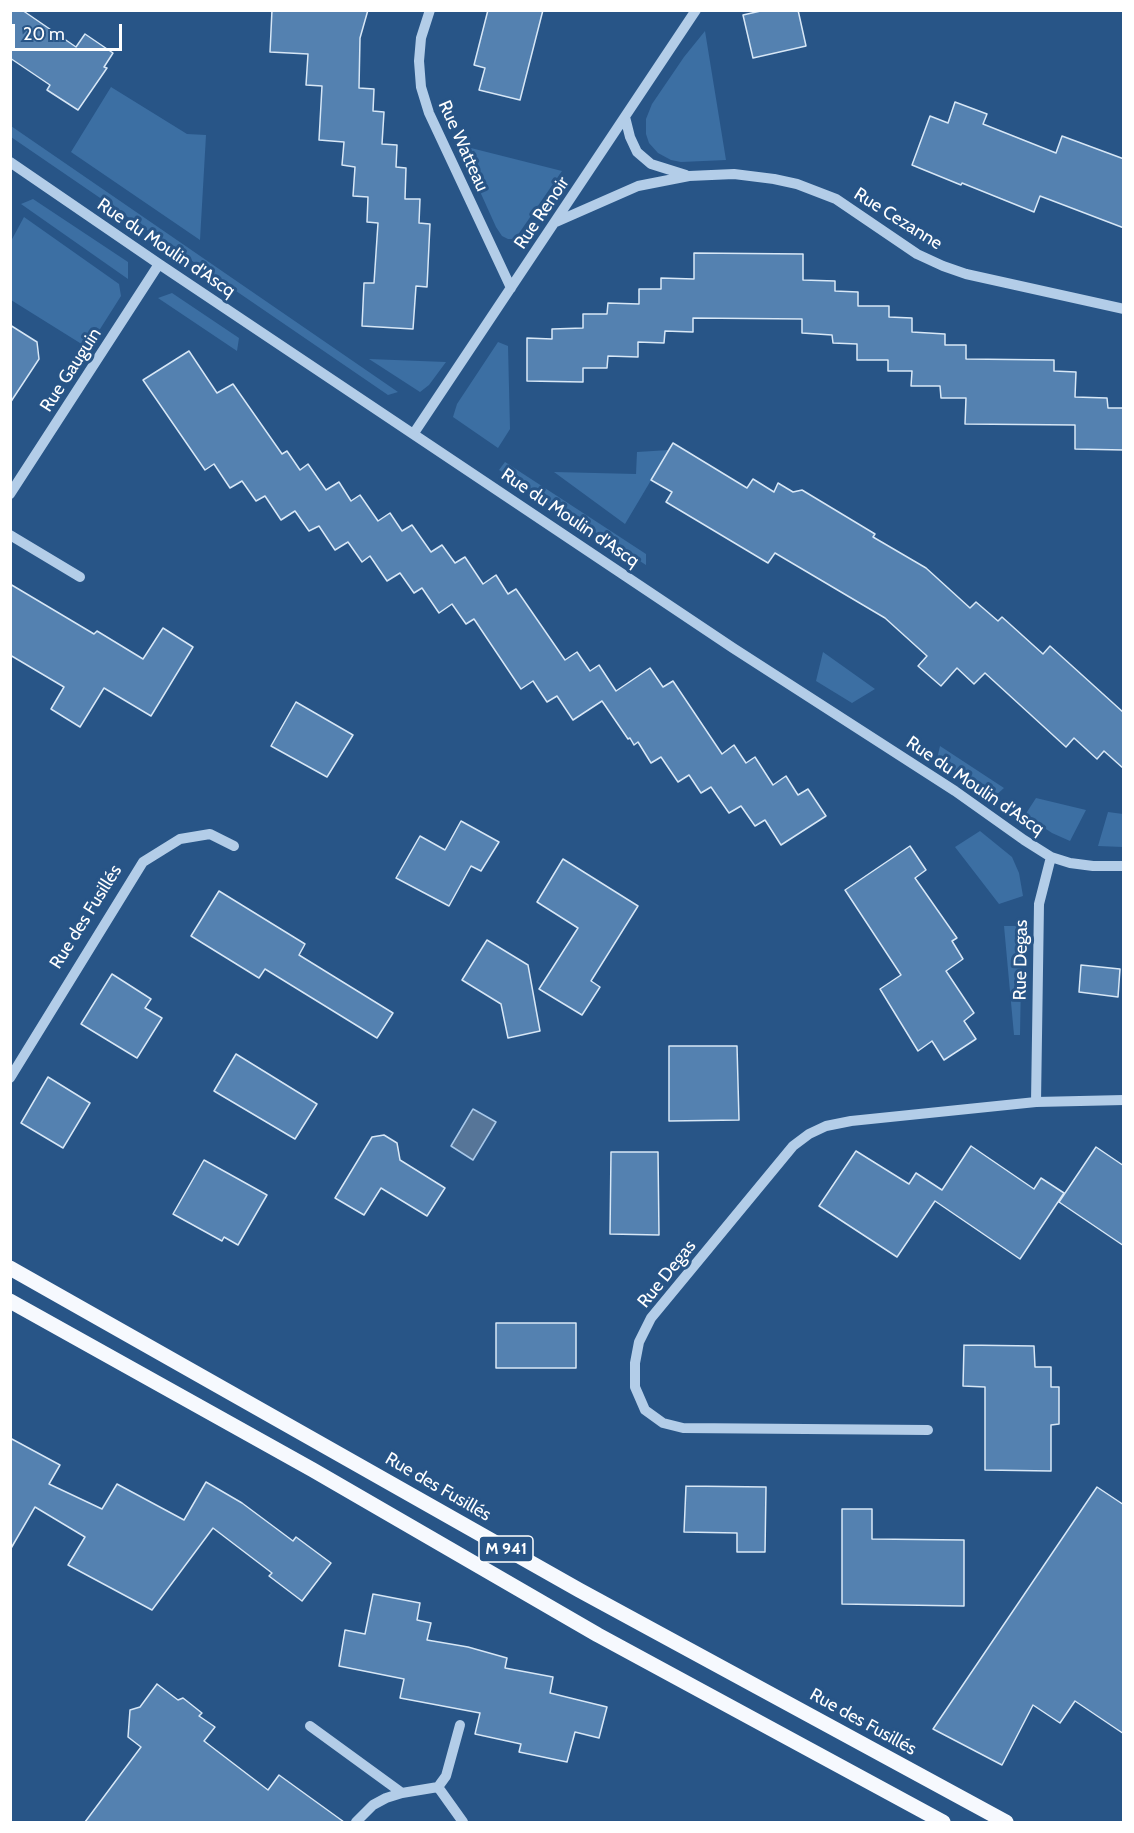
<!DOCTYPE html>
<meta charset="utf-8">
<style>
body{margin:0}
#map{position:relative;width:1134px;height:1833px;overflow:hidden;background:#285587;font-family:Cabin,sans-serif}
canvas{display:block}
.frame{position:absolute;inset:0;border:12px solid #fff;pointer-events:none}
.scale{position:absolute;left:12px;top:24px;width:110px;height:27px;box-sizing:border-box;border:3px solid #fff;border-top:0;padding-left:8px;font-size:18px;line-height:21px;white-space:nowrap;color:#fff;-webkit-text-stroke:4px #285587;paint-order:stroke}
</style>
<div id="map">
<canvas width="1134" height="1833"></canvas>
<div class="frame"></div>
<div class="scale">20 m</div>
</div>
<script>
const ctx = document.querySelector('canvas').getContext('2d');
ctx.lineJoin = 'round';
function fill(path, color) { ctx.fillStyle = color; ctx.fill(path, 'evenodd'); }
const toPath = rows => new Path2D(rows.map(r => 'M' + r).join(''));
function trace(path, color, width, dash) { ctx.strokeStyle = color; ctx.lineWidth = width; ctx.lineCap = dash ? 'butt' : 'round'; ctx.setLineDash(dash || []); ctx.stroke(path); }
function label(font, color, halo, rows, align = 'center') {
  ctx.font = font + ' Cabin,sans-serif'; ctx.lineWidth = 6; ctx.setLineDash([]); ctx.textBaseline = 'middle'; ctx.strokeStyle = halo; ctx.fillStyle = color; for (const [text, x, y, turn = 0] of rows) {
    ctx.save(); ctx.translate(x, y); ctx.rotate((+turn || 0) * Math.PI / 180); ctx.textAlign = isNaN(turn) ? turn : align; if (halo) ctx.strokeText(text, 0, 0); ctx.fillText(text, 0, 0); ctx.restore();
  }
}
fill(toPath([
 [705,31,726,160,681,162,671,160,658,153,649,143,646,134,646,119,652,104,684,57],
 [111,87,187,134,206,135,200,240,71,152],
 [10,126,11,126,398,392,388,395,11,137],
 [459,145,562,171,515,239,508,239,502,236,496,227],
 [33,199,128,262,128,279,21,204],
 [24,217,119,284,121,296,88,348,11,300,11,241],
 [172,293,239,338,237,351,158,298],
 [498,342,508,346,510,429,498,448,453,417,457,404],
 [369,359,446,362,429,385,420,392],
 [669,450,625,524,554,472,636,474,637,452],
 [505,462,646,554,646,565,499,470],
 [823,652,875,689,852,703,816,681],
 [940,746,1004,788,995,796,937,759],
 [1036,798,1086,810,1070,841,1052,833,1025,815],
 [1108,812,1123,814,1123,847,1098,846],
 [980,831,1012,857,1019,873,1023,896,999,904,955,847],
 [1004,926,1022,926,1020,1035,1014,1035]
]), '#3c6fa3');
const water = toPath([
 [473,1109,496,1122,473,1160,451,1146,473,1109]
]);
fill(water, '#567598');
trace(water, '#a8c8e9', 1.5);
const building = toPath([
 [10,10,22,10,76,47,85,34,113,53,104,67,107,68,78,110,47,90,50,85,10,58,10,10],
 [272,10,368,10,360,38,359,88,374,89,373,111,384,112,382,144,397,145,396,167,406,168,405,199,420,199,419,223,430,224,427,287,416,286,413,329,362,326,364,283,374,283,378,223,367,222,368,197,353,196,355,167,342,165,344,142,319,140,322,86,306,85,308,54,270,52,272,10],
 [488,10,543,10,520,100,479,90,485,68,474,65,488,10],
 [765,10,798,10,806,46,753,58,743,15,765,10],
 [955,102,987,114,983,124,1056,153,1062,136,1124,159,1124,228,1040,196,1034,212,962,183,961,185,912,165,930,116,948,123,955,102],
 [694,253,803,254,803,280,835,281,835,291,858,292,858,306,889,306,889,317,912,318,912,332,945,334,945,345,966,345,966,359,1054,360,1054,371,1076,372,1075,397,1107,398,1108,408,1124,408,1124,450,1075,449,1075,425,965,424,966,398,941,398,940,386,911,386,912,371,888,371,888,360,857,360,857,344,833,343,832,335,802,333,802,319,693,318,693,332,665,331,664,343,638,342,638,357,608,356,607,368,583,368,583,382,527,381,527,338,552,339,552,329,583,328,583,314,607,314,608,303,639,304,639,289,661,289,661,278,694,279,694,253],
 [10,325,37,342,39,359,10,403,10,325],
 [189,351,217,393,233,384,282,454,287,451,300,470,308,464,326,490,339,482,351,501,360,495,378,521,390,513,402,531,412,525,431,552,442,545,455,563,465,557,483,584,496,575,508,594,516,589,565,660,577,652,590,671,599,665,616,691,650,668,663,687,673,681,722,754,734,745,746,763,755,757,773,785,786,776,798,795,808,789,826,816,781,845,765,820,755,826,741,806,729,813,711,787,701,793,689,775,678,782,661,757,651,763,638,742,634,745,630,738,628,739,602,701,573,720,557,696,547,702,533,681,521,689,474,619,466,624,452,604,439,613,422,588,414,593,400,573,387,581,370,556,362,562,348,542,335,550,319,526,309,531,295,511,281,520,265,496,256,501,242,481,230,488,214,464,205,470,143,380,189,351],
 [673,443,747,488,753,479,774,492,778,483,793,492,802,490,875,534,873,537,926,568,970,608,976,602,998,621,1002,617,1043,654,1050,646,1124,713,1124,769,1104,751,1097,759,1074,738,1066,747,985,673,974,684,957,668,941,686,918,666,927,656,885,618,775,553,768,563,666,502,672,492,651,480,673,443],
 [10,584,94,634,97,631,143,659,163,628,193,647,151,716,104,688,80,727,51,709,64,687,10,655,10,584],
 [296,702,353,735,327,777,271,746,296,702],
 [461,821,499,842,481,871,471,866,449,906,396,878,420,836,445,850,461,821],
 [910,846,926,870,915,878,957,938,952,941,963,959,946,971,974,1013,964,1021,976,1039,944,1060,932,1041,918,1051,880,989,901,975,845,890,910,846],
 [563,859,638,906,591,981,600,987,582,1015,539,989,578,928,537,902,563,859],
 [219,891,305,944,299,955,393,1013,377,1038,265,969,259,978,191,936,219,891],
 [487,940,528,965,540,1031,508,1038,501,1004,462,980,487,940],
 [1081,965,1120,969,1118,997,1079,992,1081,965],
 [112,974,151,999,145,1008,162,1018,137,1058,81,1024,112,974],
 [669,1046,737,1046,739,1120,669,1121,669,1046],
 [236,1054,317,1104,295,1139,214,1091,236,1054],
 [48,1077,90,1103,63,1148,21,1123,48,1077],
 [384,1135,397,1143,400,1160,445,1188,427,1216,381,1188,364,1215,335,1198,372,1137,384,1135],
 [971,1146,1034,1189,1041,1178,1064,1193,1020,1259,935,1201,897,1257,819,1206,856,1151,909,1184,916,1173,942,1190,971,1146],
 [1096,1147,1124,1166,1124,1246,1059,1202,1096,1147],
 [611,1152,658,1152,659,1235,610,1234,611,1152],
 [204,1160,267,1195,238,1245,224,1237,222,1241,173,1214,204,1160],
 [496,1323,576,1323,576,1368,496,1368,496,1323],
 [964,1345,1034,1346,1035,1367,1051,1367,1051,1387,1059,1387,1059,1424,1051,1425,1051,1471,985,1470,985,1387,963,1386,964,1345],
 [10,1438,60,1465,49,1484,102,1509,117,1484,184,1520,206,1482,242,1503,293,1541,296,1537,331,1563,302,1601,269,1576,272,1573,213,1528,152,1610,68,1565,85,1537,35,1507,10,1550,10,1438],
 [686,1486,766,1487,765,1552,737,1552,737,1533,684,1532,686,1486],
 [1097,1487,1124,1505,1124,1734,1075,1701,1060,1723,1033,1705,1002,1765,933,1729,1097,1487],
 [842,1509,872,1509,872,1539,964,1540,964,1606,842,1604,842,1509],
 [373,1594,420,1603,417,1620,431,1623,427,1640,468,1647,507,1658,505,1668,553,1677,550,1693,607,1707,599,1738,575,1732,567,1762,519,1752,521,1744,475,1734,480,1713,400,1698,404,1679,339,1666,345,1630,365,1634,373,1594],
 [157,1684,178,1700,183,1698,202,1713,199,1716,215,1727,204,1741,268,1790,279,1775,344,1822,85,1822,141,1747,128,1737,130,1710,140,1707,157,1684]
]);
fill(building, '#5481b0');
trace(building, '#d7e7f6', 1.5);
trace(toPath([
 [430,10,421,38,419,61,421,87,429,113,511,288],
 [625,117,630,137,637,152,651,164,686,175],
 [10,162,159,264,733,648,955,791,1024,840,1051,857,1070,863,1093,866,1124,866],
 [556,222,638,186,689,176,734,174,774,179,797,184,836,199,917,254,943,266,966,274,1124,309],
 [414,433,696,10],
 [10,494,159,264],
 [10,535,80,577],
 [10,1078,143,862,180,839,210,834,234,846],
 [1036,1102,1039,904,1051,857],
 [928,1430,683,1428,663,1423,645,1410,635,1387,635,1363,639,1342,651,1318,793,1146,809,1134,826,1126,851,1121,1036,1102,1124,1100],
 [310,1726,402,1793],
 [438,1787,463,1822],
 [356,1822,373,1805,386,1798,402,1793,438,1787,446,1776,460,1725]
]), '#b3cde8', 10);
trace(toPath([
 [10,1268,579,1590,1006,1822],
 [10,1301,313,1470,598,1635,943,1822]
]), '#f6f9fe', 15);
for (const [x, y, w] of [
 [506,1549,54]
]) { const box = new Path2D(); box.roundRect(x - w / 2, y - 13, w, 26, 4.5); ctx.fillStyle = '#285587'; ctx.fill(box); trace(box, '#fff', 1.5); }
label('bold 16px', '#fff', null, [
 ["M 941",506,1549]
]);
label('18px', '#fff', '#285587', [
 ["Rue Watteau",463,146,66],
 ["Rue Renoir",542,213,-56],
 ["Rue Cezanne",898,219,32],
 ["Rue du Moulin d'Ascq",166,248,34],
 ["Rue Gauguin",71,370,-57],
 ["Rue du Moulin d'Ascq",570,518,34],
 ["Rue du Moulin d'Ascq",975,786,34],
 ["Rue des Fusillés",86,917,-58],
 ["Rue Degas",1021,960,-89],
 ["Rue Degas",667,1274,-51],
 ["Rue des Fusillés",438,1487,30],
 ["Rue des Fusillés",863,1722,29]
]);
</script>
